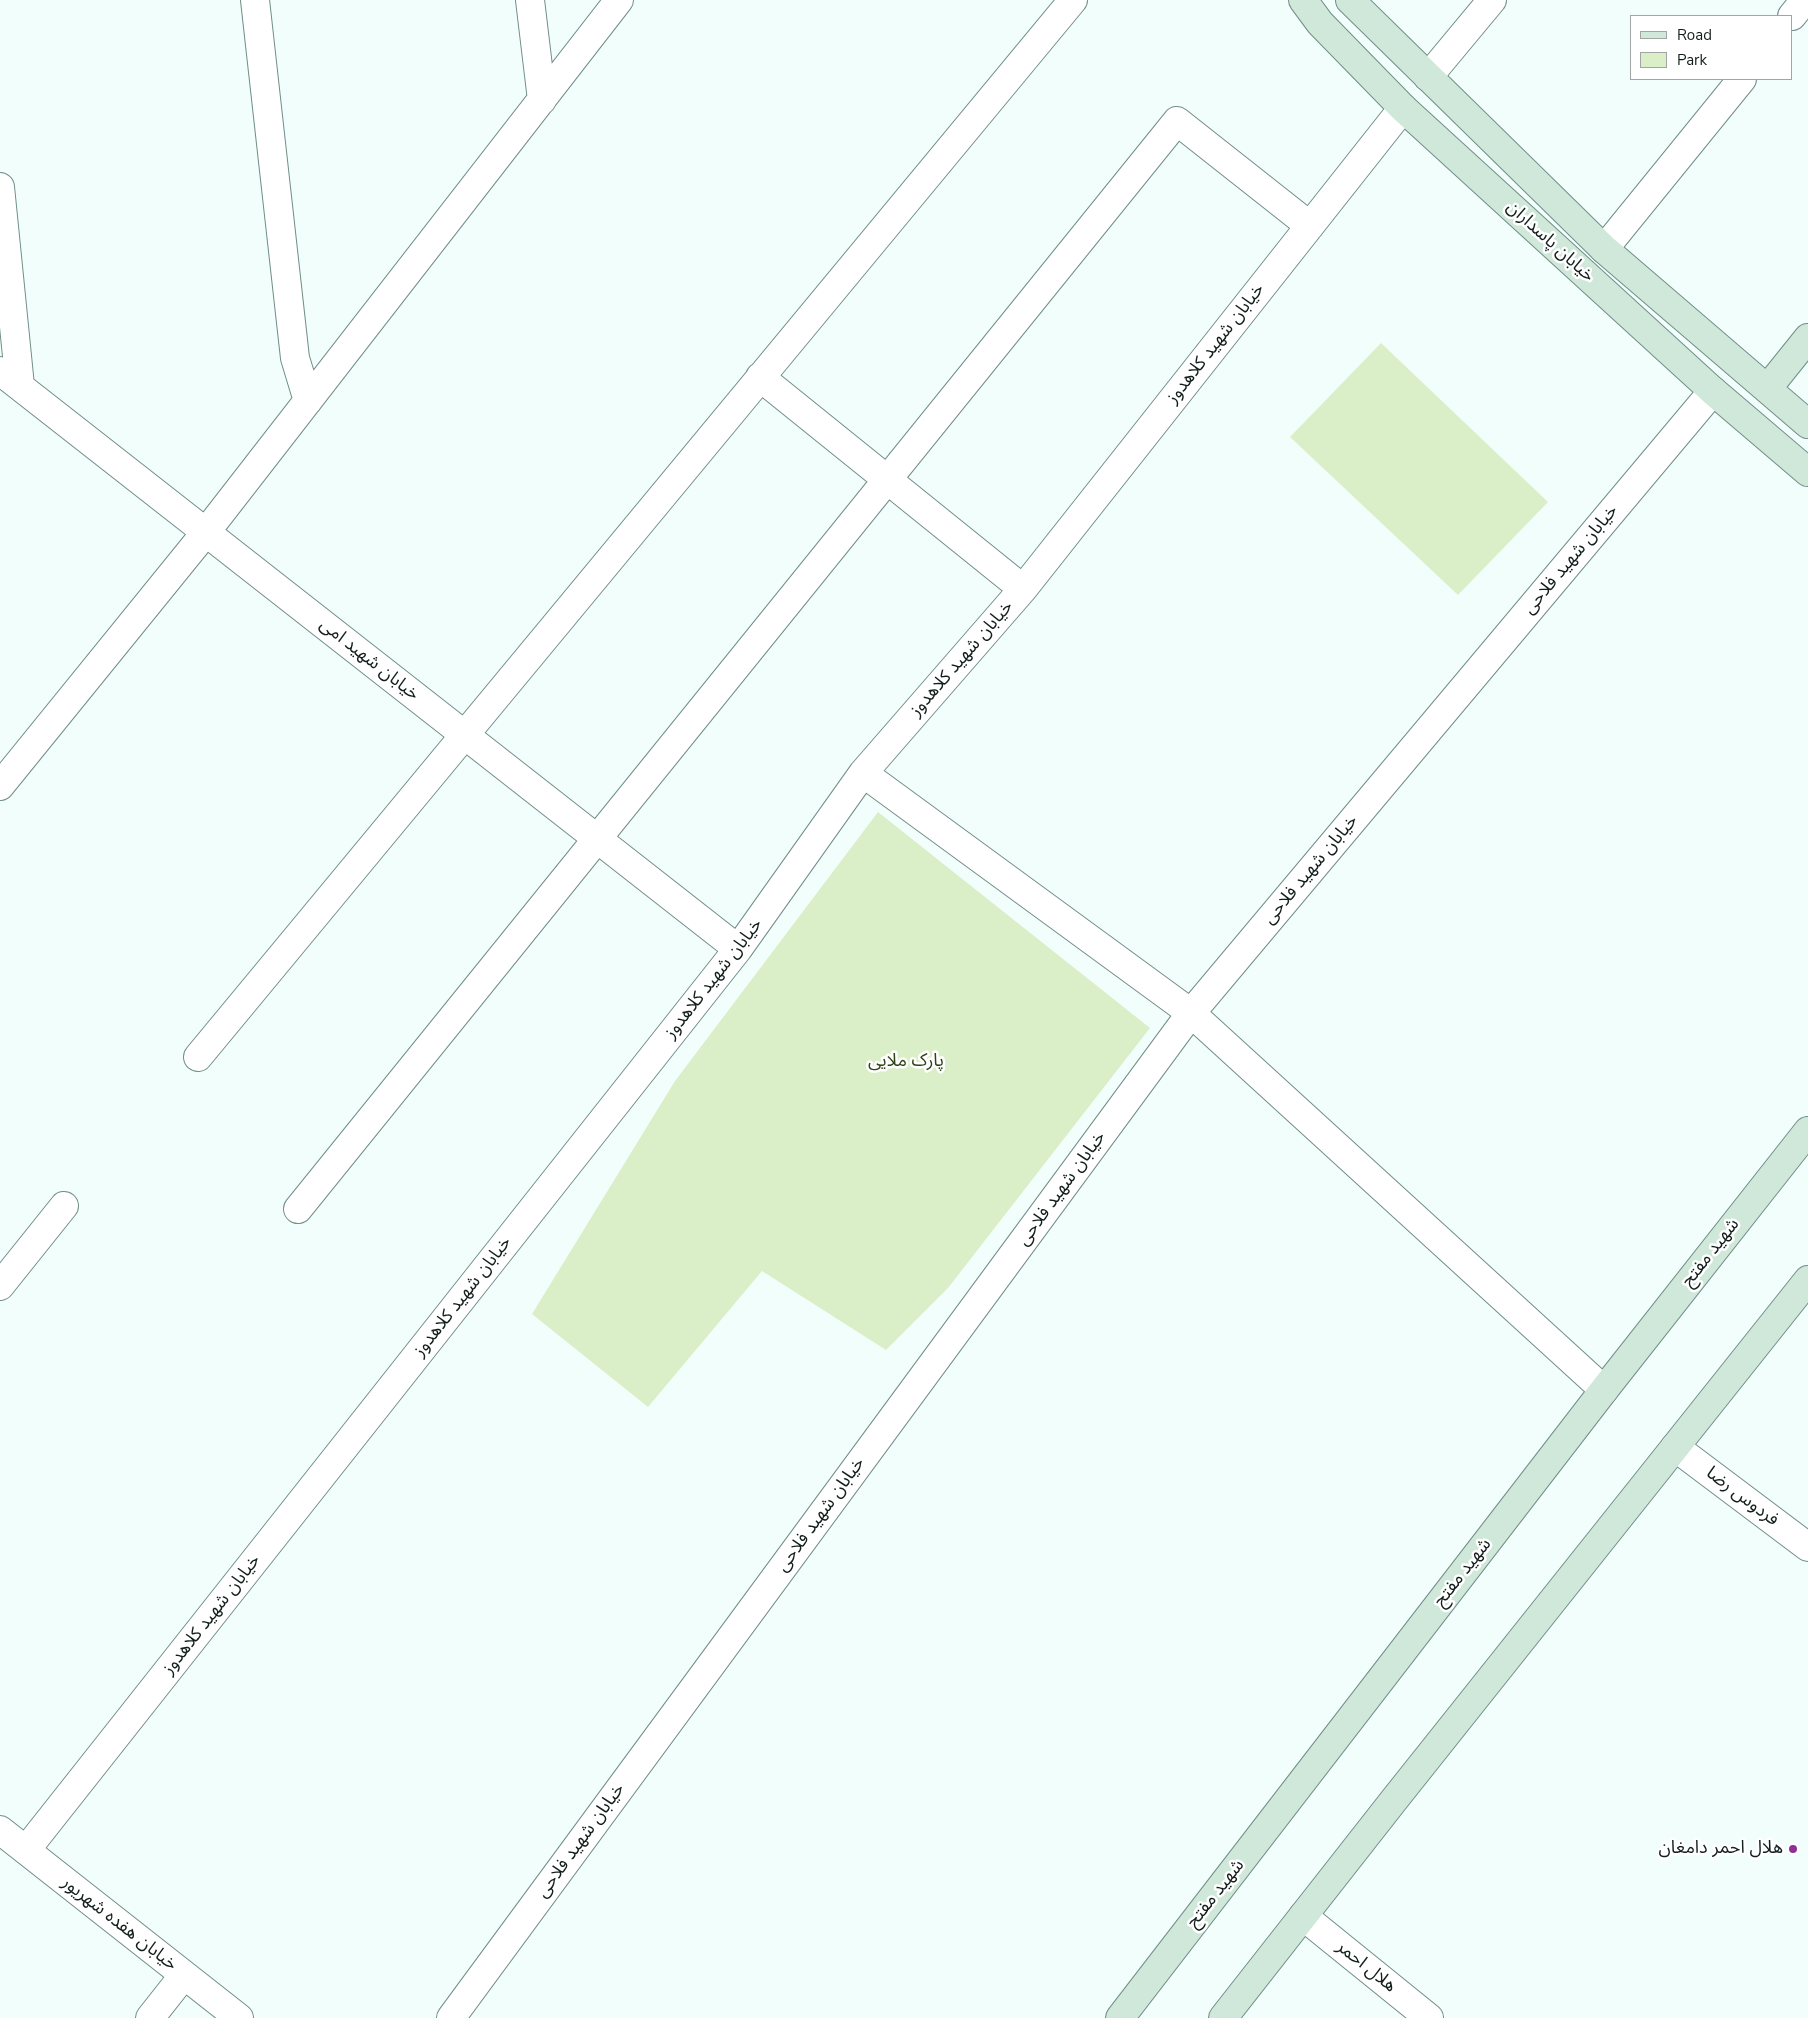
<!DOCTYPE html>
<meta charset="utf-8">
<style>
body{margin:0}
#map{position:relative;width:1808px;height:2018px;overflow:hidden;background:#f2fefc;font-family:"Nunito Sans",sans-serif}
canvas{display:block}
.legend{position:absolute;left:1630px;top:15px;width:162px;height:65px;box-sizing:border-box;background:#fff;border:1px solid #a1a5a4;margin:0;padding:6px 9px;list-style:none;font-size:15px;color:#131e1c}
.legend li{display:flex;align-items:center;gap:10px;height:25px}
.legend b{width:25px;border:1px solid #a1a5a4}
</style>
<div id="map">
<canvas width="1808" height="2018"></canvas>
<ul class="legend">
<li><b style="height:6px;background:#cfe8da"></b>Road</li>
<li><b style="height:14px;background:#daefc7"></b>Park</li>
</ul>
</div>
<script>
const ctx = document.querySelector('canvas').getContext('2d');
ctx.lineJoin = 'round';
function fill(path, color) { ctx.fillStyle = color; ctx.fill(path, 'evenodd'); }
const toPath = rows => new Path2D(rows.map(r => 'M' + r).join(''));
function trace(path, color, width, dash) { ctx.strokeStyle = color; ctx.lineWidth = width; ctx.lineCap = dash ? 'butt' : 'round'; ctx.setLineDash(dash || []); ctx.stroke(path); }
function label(font, color, halo, rows, align = 'center') {
  ctx.font = font + ' "Nunito Sans","Noto Sans Arabic",sans-serif'; ctx.lineWidth = 5; ctx.setLineDash([]); ctx.textBaseline = 'middle'; ctx.strokeStyle = halo; ctx.fillStyle = color; for (const [text, x, y, turn = 0] of rows) {
    ctx.save(); ctx.translate(x, y); ctx.rotate((+turn || 0) * Math.PI / 180); ctx.textAlign = isNaN(turn) ? turn : align; if (halo) ctx.strokeText(text, 0, 0); ctx.fillText(text, 0, 0); ctx.restore();
  }
}
fill(toPath([
 [1381,343,1548,502,1458,595,1290,437],
 [878,812,1150,1028,948,1288,886,1350,762,1271,648,1407,532,1314,675,1081]
]), '#daefc7');
const street = toPath([
 [255,0,295,358,308,401],
 [530,0,542,100],
 [1792,16,1805,0],
 [1428,77,1492,0],
 [0,187,20,386],
 [1604,249,1742,79],
 [0,371,738,949],
 [760,377,1023,589],
 [863,773,1191,1013,1604,1390],
 [0,786,206,532,619,0],
 [198,1057,1073,0],
 [298,1209,1177,121,1310,226],
 [0,1286,64,1206],
 [1675,1447,1808,1547],
 [0,1830,239,2018],
 [26,1850,738,949,863,773,1023,589,1403,108],
 [1303,1916,1429,2018],
 [150,2018,184,1975],
 [451,2018,1191,1013,1713,391]
]);
const secondary = toPath([
 [1303,0,1320,23,1403,108,1713,391,1808,472],
 [1350,0,1604,249,1808,424],
 [1767,389,1808,338],
 [1120,2018,1604,1390,1808,1131],
 [1223,2018,1394,1800,1808,1280]
]);
trace(street, '#718e89', 30);
trace(secondary, '#718e89', 30);
trace(street, '#fff', 28);
trace(secondary, '#cfe8da', 28);
for (const [x, y, r, color] of [
 [1793,1849,5,"#8f2f97"]
]) { const dot = new Path2D(); dot.arc(x, y, r, 0, 2 * Math.PI); ctx.fillStyle = color; ctx.fill(dot); trace(dot, '#fff', 2); }
label('18px', '#131e1c', '#fff', [
 ["خیابان پاسداران",1550,242,42],
 ["خیابان شهید کلاهدوز",1216,344,-52],
 ["خیابان شهید فلاحی",1571,560,-50],
 ["خیابان شهید کلاهدوز",962,659,-49],
 ["خیابان شهید امی",369,660,38],
 ["خیابان شهید فلاحی",1311,870,-50],
 ["خیابان شهید کلاهدوز",714,979,-52],
 ["خیابان شهید فلاحی",1062,1189,-54],
 ["شهید مفتح",1711,1253,-52],
 ["خیابان شهید کلاهدوز",463,1297,-52],
 ["فردوس رضا",1742,1497,37],
 ["خیابان شهید فلاحی",821,1515,-54],
 ["شهید مفتح",1463,1573,-52],
 ["خیابان شهید کلاهدوز",212,1615,-52],
 ["خیابان شهید فلاحی",581,1841,-54],
 ["شهید مفتح",1216,1894,-52],
 ["خیابان هفده شهریور",119,1924,38],
 ["هلال احمر",1366,1967,39]
]);
label('18px', '#2e4215', '#fff', [
 ["پارک ملایی",906,1062]
]);
label('18px', '#131e1c', '#fff', [
 ["هلال احمر دامغان",1783,1849]
], 'right');
</script>
